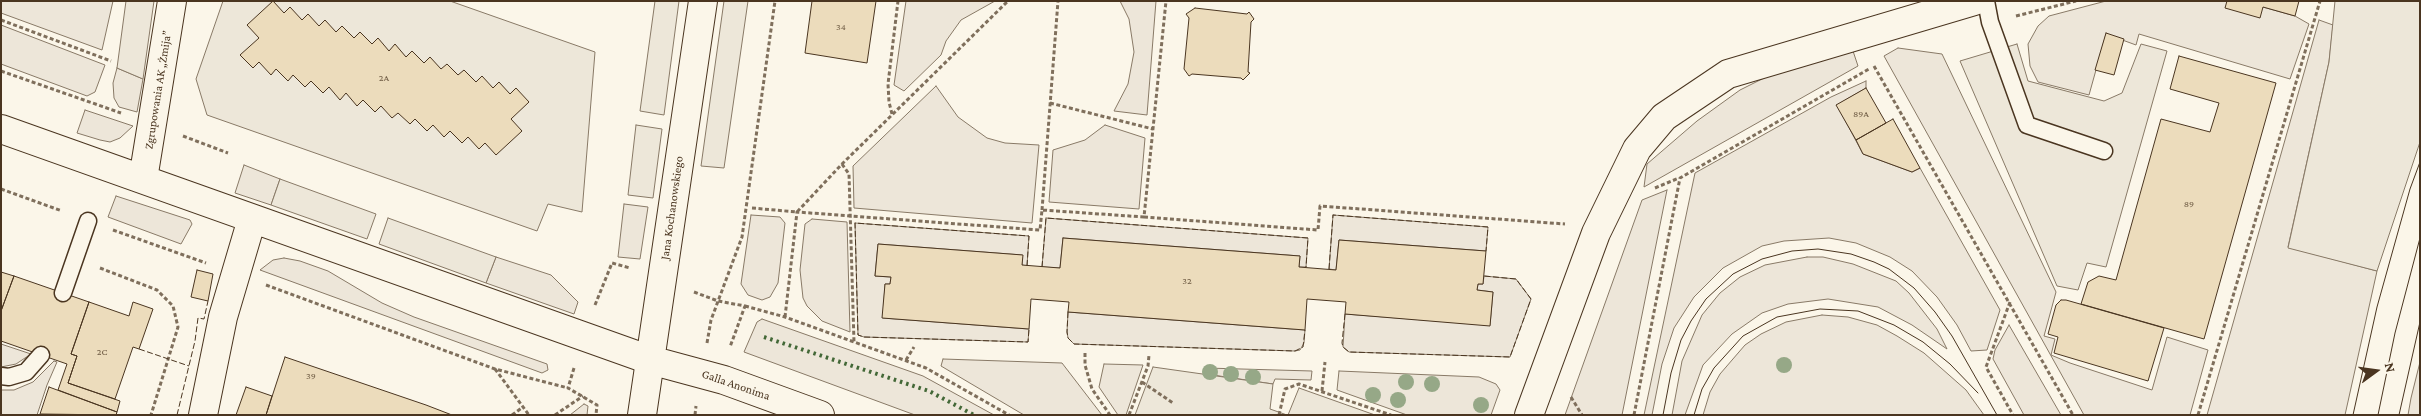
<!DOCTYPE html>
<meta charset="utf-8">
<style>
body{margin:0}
#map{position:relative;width:2421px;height:416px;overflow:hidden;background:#fbf6e9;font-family:"Crimson Pro",serif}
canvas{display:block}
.frame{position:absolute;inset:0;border:2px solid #4a3520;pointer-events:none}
.north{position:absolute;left:2351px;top:346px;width:50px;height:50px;-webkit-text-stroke:4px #fbf6e9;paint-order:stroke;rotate:76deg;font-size:14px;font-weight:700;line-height:20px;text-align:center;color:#4a3520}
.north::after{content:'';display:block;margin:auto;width:18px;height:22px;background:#4a3520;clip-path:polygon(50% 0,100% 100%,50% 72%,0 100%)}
</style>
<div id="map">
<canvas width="2421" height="416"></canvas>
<div class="frame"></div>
<div class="north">N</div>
</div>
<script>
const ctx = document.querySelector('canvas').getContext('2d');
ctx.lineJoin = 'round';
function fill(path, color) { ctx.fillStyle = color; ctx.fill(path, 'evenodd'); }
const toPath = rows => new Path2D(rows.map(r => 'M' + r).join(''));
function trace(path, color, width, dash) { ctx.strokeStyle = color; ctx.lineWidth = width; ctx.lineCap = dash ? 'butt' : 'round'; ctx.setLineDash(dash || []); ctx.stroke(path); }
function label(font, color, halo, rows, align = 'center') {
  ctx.font = font + ' "Crimson Pro",serif'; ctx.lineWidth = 4; ctx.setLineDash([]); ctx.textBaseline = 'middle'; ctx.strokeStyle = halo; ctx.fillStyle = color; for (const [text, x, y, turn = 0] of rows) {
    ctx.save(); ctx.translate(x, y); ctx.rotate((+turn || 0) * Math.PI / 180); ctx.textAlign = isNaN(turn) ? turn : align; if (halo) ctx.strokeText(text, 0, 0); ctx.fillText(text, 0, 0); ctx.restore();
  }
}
const green = toPath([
 [1,1,113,1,102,50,1,13,1,1],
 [906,1,995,1,961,20,946,41,941,55,904,91,894,85,906,1],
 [1120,1,1156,1,1147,115,1114,111,1128,84,1134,52,1129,19,1120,1],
 [2106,1,2227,1,2263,7,2295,16,2309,24,2290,79,2139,34,2136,45,2106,34,2089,95,2038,82,2030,66,2028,44,2038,26,2049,16,2106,1],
 [2319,20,2333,25,2329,62,2288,247,2377,271,2345,415,2207,415,2319,20],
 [1,25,105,65,95,92,87,96,1,64,1,25],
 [1898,48,1942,54,2056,292,2044,336,2055,339,2051,355,2070,363,2152,390,2167,337,2208,350,2190,415,2084,415,1884,56,1898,48],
 [1853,51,1858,66,1644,187,1647,164,1697,121,1740,90,1784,68,1853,51],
 [117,68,143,79,137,112,119,107,114,98,113,83,117,68],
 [1866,81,1866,88,1837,105,1863,154,1912,172,1920,168,2000,310,1987,350,1971,351,1957,325,1937,297,1912,271,1890,257,1856,243,1829,238,1784,241,1762,246,1723,268,1694,297,1674,328,1662,364,1652,415,1644,415,1695,173,1831,97,1866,81],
 [936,86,958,117,987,138,1005,143,1039,145,1032,223,854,208,853,166,936,86],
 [85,110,133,126,120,138,110,142,100,140,77,133,85,110],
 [1105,125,1145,138,1139,209,1049,202,1053,150,1085,140,1105,125],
 [244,165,280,179,271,205,235,193,244,165],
 [1667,190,1622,415,1565,415,1642,200,1667,190],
 [116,196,190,220,192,224,181,244,108,217,116,196],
 [624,204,648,207,640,259,618,257,624,204],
 [751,215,780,217,785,223,778,283,770,297,762,300,748,295,741,284,751,215],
 [1333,215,1488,227,1486,251,1339,240,1336,270,1329,269,1333,215],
 [1046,218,1308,238,1306,267,1299,267,1300,256,1063,238,1060,268,1042,267,1046,218],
 [812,219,847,222,850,332,822,321,807,306,803,298,800,270,805,224,812,219],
 [855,223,1029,236,1027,266,1022,265,1022,255,878,244,875,276,891,277,890,284,885,284,883,318,1029,329,1028,342,864,337,858,335,855,223],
 [496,257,551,275,578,302,574,314,486,283,496,257],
 [1807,257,1823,257,1853,264,1896,281,1909,293,1937,329,1947,349,1912,325,1878,307,1828,299,1788,304,1762,313,1732,334,1703,365,1685,415,1672,415,1682,361,1702,315,1720,293,1740,277,1765,265,1807,257],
 [284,258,300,261,328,271,382,303,414,317,547,364,548,370,542,373,260,270,273,260,284,258],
 [1484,276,1516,279,1531,299,1510,357,1349,352,1343,347,1345,314,1490,325,1493,292,1477,290,1478,284,1483,284,1484,276],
 [1068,312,1305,330,1304,343,1300,350,1295,351,1074,344,1068,338,1067,332,1068,312],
 [1822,315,1848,317,1877,325,1897,336,1924,353,1949,375,1966,390,1984,415,1703,415,1710,392,1720,374,1745,345,1761,334,1786,322,1822,315],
 [762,319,923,376,994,415,915,415,744,352,757,322,762,319],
 [2009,325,2061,415,2024,415,1993,359,1995,350,2009,325],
 [1,344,31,354,16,364,1,367,1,344],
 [943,359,1062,363,1102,415,1024,415,941,366,943,359],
 [54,361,57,362,47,385,37,415,1,415,1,390,14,390,33,382,54,361],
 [2420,362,2420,415,2408,415,2411,398,2420,362],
 [1104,364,1143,365,1126,415,1118,415,1099,387,1104,364],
 [1206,368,1312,371,1311,380,1275,379,1273,384,1206,374,1206,368],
 [1339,371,1479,377,1496,384,1500,390,1491,415,1407,415,1337,390,1339,371],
 [584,404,588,406,587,415,570,415,584,404]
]);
fill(green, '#ede6d9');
trace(green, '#887966', 1);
const parking = toPath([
 [126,1,154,1,143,79,117,68,126,1],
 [223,1,450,1,595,52,582,212,548,204,537,231,207,115,196,79,223,1],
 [655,1,679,1,664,115,640,111,655,1],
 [724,1,748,1,724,168,701,166,724,1],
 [2335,1,2420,1,2420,142,2377,271,2288,248,2329,62,2335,1],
 [2017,44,2028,81,2104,101,2122,93,2141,44,2167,51,2106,267,2087,263,2078,290,2057,286,1960,61,2017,44],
 [636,125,662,129,653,198,628,195,636,125],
 [280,179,376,214,367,239,271,205,280,179],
 [388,218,496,257,486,283,379,244,388,218],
 [1153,367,1273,384,1270,409,1287,415,1135,415,1153,367],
 [1299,388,1375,415,1288,415,1299,388]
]);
fill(parking, '#ede7d9');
trace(parking, '#887966', 1);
const building = toPath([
 [273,1,284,13,290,7,302,20,308,14,319,26,325,20,336,32,342,26,354,38,360,32,372,44,378,38,389,51,395,44,406,57,412,51,424,63,430,57,441,69,447,64,458,75,464,70,476,82,482,76,493,88,499,82,510,94,516,88,529,102,511,119,522,131,496,155,485,143,479,149,468,137,462,143,450,131,444,137,433,125,427,131,415,119,410,124,398,113,392,118,381,106,375,112,363,100,357,106,346,93,340,100,329,87,323,93,311,81,305,87,293,75,288,81,276,69,271,75,259,62,253,68,240,55,259,38,247,25,273,1],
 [812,1,876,1,867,63,805,53,812,1],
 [2227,1,2299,1,2295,16,2263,7,2260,18,2225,8,2227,1],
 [1195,8,1247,14,1249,12,1254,19,1251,22,1248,72,1250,73,1243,80,1241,78,1192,74,1189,76,1184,69,1189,18,1186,14,1195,8],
 [2106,33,2124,39,2114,75,2095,70,2106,33],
 [2179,56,2276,83,2204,339,2081,304,2088,282,2099,276,2116,280,2161,119,2210,132,2219,103,2170,89,2179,56],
 [1866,88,1886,123,1856,140,1836,105,1866,88],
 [1893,119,1920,168,1912,172,1863,154,1856,140,1893,119],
 [1063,238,1300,256,1299,267,1336,270,1339,240,1486,251,1483,284,1478,284,1477,290,1493,292,1490,326,1345,314,1346,302,1307,299,1305,330,1068,312,1069,302,1031,299,1029,329,882,318,885,284,890,284,891,277,875,276,878,244,1023,255,1022,265,1060,268,1063,238],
 [197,270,213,274,208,301,191,297,197,270],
 [1,272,14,276,1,311,1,272],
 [14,276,89,302,71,354,77,356,68,383,120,401,117,412,58,390,67,364,1,341,1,311,14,276],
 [2061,300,2066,300,2164,328,2148,381,2054,353,2058,337,2048,334,2056,305,2061,300],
 [89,302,129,316,133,302,153,309,139,349,133,347,115,399,68,383,77,356,71,354,89,302],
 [285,357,426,405,452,415,266,415,285,357],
 [49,387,117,412,116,415,40,414,49,387],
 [246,387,272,396,266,415,236,415,246,387]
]);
fill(building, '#ecdcbc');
trace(building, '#4a3520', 1);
const service = toPath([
 [1986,1,1990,22,2027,125,2104,151],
 [63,293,88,221],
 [1,376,9,377,26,372,41,355]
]);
const minor = toPath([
 [1,129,650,360],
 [143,179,172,1],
 [203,415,223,317,252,219],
 [1529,415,1596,233,1637,149,1664,117,1728,74,1974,1]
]);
const tertiary = toPath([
 [650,360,724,380,820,415],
 [642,415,703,1]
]);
trace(service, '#4a3520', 19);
trace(minor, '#4a3520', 30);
trace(tertiary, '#4a3520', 30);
trace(toPath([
 [2016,16,2076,1],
 [1,20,111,61],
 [1874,66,2073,415],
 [1,71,121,113],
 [1050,103,1153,129],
 [892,114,889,102,888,84,898,1],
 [183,136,228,153],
 [842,164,849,174,854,342],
 [1655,188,1679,178],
 [1,189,62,211],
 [752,208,797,212,842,164,1008,1],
 [1042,210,1058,1],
 [1144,217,1318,230,1320,206,1565,224],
 [113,230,206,263],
 [100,268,157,290,173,306,178,327,151,415],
 [266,285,495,369,568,388],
 [694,292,718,301,745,306,730,347],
 [2010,302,1986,367,2013,415],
 [595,305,612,263,630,268],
 [745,306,785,317,926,368,1009,415],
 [785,317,797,212,1040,230,1042,210,1144,217,1166,1],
 [707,343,711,320,742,237,775,1],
 [1085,353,1085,365,1092,389,1110,415],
 [906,360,914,347],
 [574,368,568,388,597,405,596,415],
 [495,369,529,415],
 [1142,382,1173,403],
 [1322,391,1325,362],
 [1571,397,1582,415],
 [512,415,523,407],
 [555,415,583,396],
 [695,415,696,406],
 [1129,415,1148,366,1149,355],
 [1279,415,1285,389,1299,384,1391,415],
 [1634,415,1680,178,1869,69],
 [2198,415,2320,1]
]), '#7f6f5c', 3, [4, 2.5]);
trace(service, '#fbf6e9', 16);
trace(minor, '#fbf6e9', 28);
trace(tertiary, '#fbf6e9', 28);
trace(toPath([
 [1663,415,1671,373,1681,340,1691,321,1706,299,1733,274,1762,259,1792,251,1818,249,1851,254,1874,262,1889,269,1914,288,1935,312,1952,336,1997,415],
 [1694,415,1702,389,1714,368,1743,336,1777,317,1820,309,1858,311,1894,325,1923,342,1950,364,1978,393],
 [2353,415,2377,307,2410,189,2420,162],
 [2378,415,2395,333,2420,238],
 [2399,415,2420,322]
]), '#4a3520', 1);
trace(toPath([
 [764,337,929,391,974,415]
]), '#436837', 4, [2.5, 4]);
trace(toPath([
 [1027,266,1029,236,855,223,858,335,864,337,1028,342,1029,329],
 [1042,267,1046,218,1308,238,1306,267],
 [1329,269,1333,215,1488,227,1486,251],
 [1068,312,1067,332,1068,338,1074,344,1295,351,1303,347,1305,330],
 [1345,314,1342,343,1343,347,1349,352,1510,357,1531,299,1516,279,1484,276],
 [139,349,189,366],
 [177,415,195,341,198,318,204,319,208,301]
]), '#4a3520', 1, [6, 2.5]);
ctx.fillStyle = '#96a887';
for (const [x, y] of [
 [1784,365],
 [1210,372],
 [1231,374],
 [1253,377],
 [1406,382],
 [1432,384],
 [1373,395],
 [1398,400],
 [1481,405]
]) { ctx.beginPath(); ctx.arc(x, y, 8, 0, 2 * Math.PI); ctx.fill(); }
label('10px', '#725f47', null, [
 ["34",841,27],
 ["2A",384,78],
 ["89A",1861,114],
 ["89",2189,204],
 ["32",1187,281],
 ["2C",102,352],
 ["39",311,376]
]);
label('12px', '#4a3520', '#fbf6e9', [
 ["Zgrupowania AK „Żmija”",158,90,-81],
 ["Jana Kochanowskiego",672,208,-82],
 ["Galla Anonima",736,385,19]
]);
</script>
